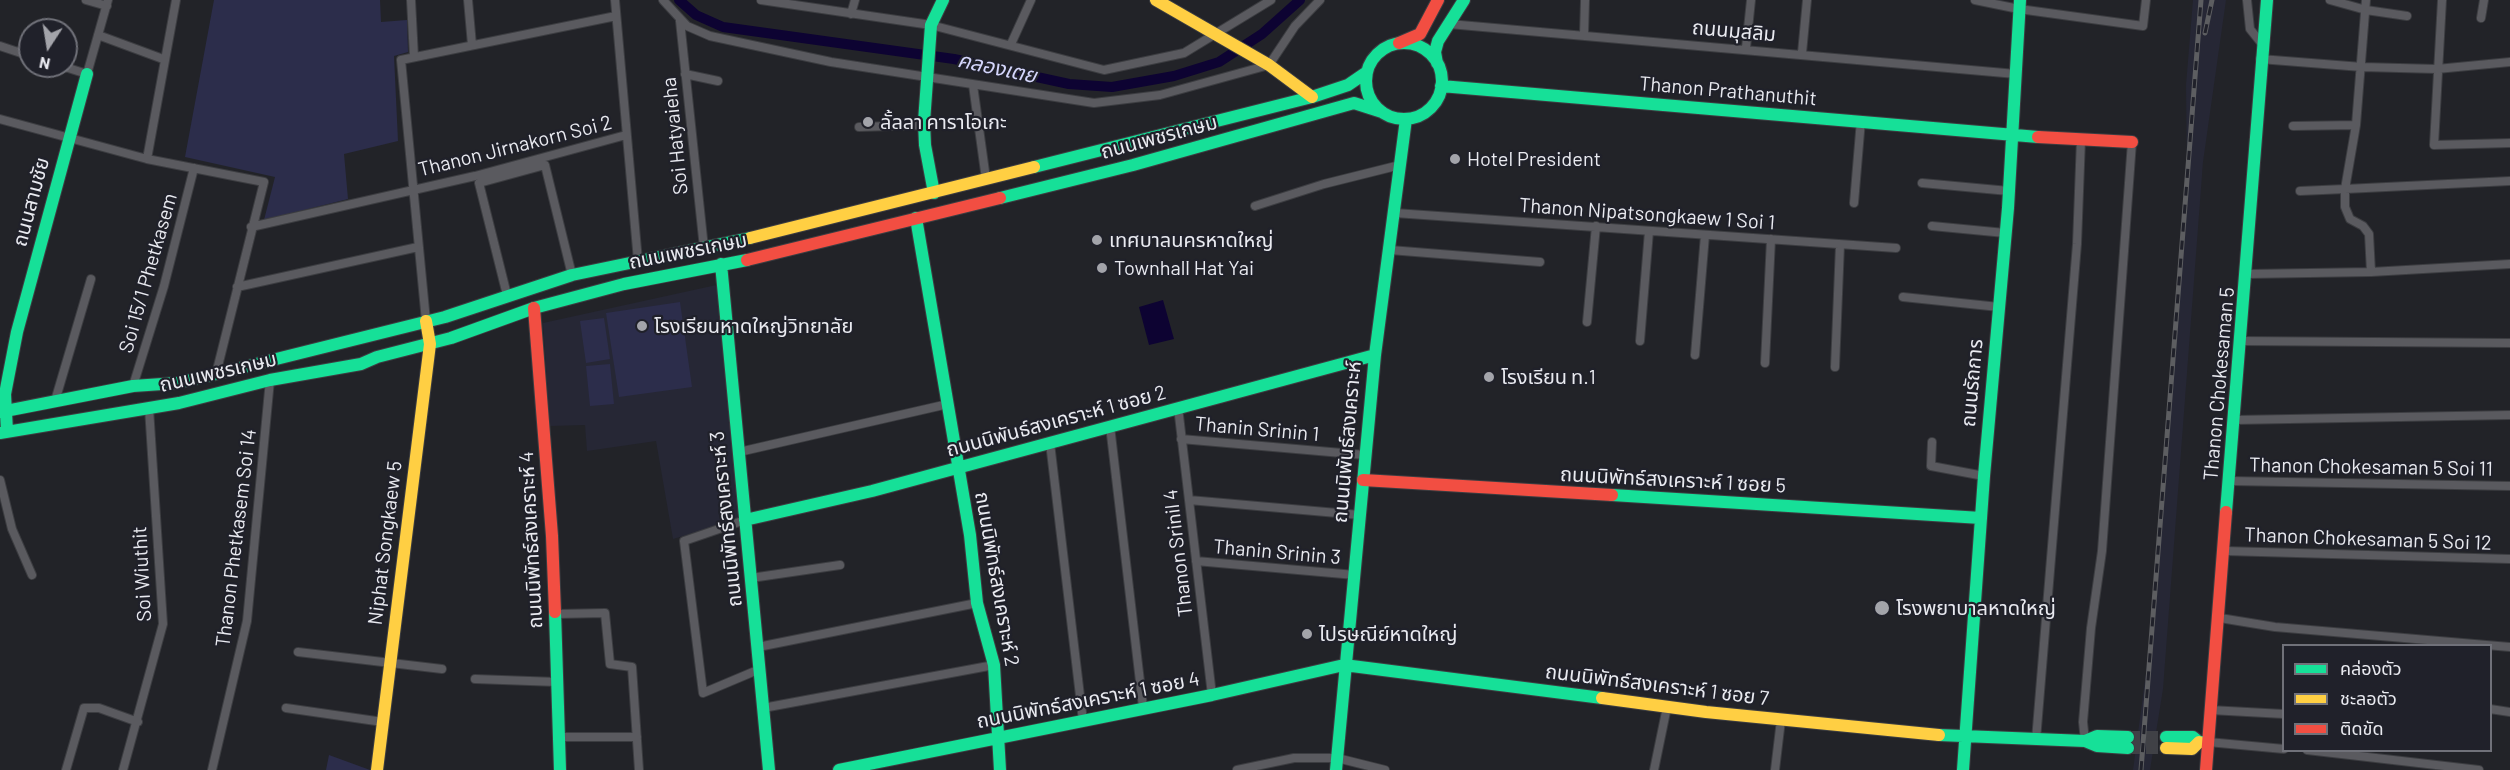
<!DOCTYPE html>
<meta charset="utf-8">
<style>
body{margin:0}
#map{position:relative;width:2510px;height:770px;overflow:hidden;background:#222328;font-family:Barlow,"Noto Sans Thai",sans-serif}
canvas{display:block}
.legend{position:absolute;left:2282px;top:644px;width:210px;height:108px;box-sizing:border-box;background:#20212a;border:2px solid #707179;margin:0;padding:8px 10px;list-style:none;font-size:18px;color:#e9eaf0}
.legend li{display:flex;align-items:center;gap:12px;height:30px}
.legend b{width:30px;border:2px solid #707179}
.north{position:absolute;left:18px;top:18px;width:60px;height:60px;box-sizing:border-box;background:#20212a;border:2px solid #707179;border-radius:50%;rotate:192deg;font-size:16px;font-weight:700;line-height:24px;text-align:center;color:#e9eaf0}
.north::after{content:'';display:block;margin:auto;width:21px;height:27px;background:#a3a4aa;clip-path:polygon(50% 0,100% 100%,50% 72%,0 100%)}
</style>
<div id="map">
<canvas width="2510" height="770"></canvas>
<ul class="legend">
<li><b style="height:8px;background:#16e098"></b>คล่องตัว</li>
<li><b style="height:8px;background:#ffcf43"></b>ชะลอตัว</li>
<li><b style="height:8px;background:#f24e42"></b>ติดขัด</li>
</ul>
<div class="north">N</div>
</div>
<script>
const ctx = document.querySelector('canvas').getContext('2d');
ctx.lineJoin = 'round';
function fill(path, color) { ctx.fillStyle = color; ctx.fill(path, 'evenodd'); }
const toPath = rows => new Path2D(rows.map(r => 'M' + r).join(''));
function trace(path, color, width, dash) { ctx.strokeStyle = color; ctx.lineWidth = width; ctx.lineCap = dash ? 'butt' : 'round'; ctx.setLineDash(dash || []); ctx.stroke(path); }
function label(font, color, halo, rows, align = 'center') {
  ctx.font = font + ' Barlow,"Noto Sans Thai",sans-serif'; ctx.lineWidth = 4.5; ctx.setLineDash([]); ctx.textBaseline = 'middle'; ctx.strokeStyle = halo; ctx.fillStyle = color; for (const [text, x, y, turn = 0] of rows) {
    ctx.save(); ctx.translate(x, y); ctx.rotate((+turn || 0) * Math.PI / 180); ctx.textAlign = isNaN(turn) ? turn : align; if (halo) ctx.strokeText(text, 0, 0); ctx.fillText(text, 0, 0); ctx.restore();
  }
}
fill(toPath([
 [2193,0,2226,0,2203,162,2163,689,2150,770,2133,770,2157,591,2167,422,2187,171,2186,85],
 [721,284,746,518,673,539,656,441,587,451,585,425,550,426,543,323]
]), '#262735');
fill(toPath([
 [214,0,380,0,381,22,407,20,408,52,394,56,398,141,344,154,348,199,264,220,275,177,185,157],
 [680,302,692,387,619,397,606,313],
 [604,318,610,359,586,363,580,321],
 [610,364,614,404,590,406,586,366],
 [329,755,370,770,326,770]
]), '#2c2d4b');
fill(toPath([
 [1163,300,1174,339,1149,345,1139,307]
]), '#0d0332');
trace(toPath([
 [679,0,696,15,723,27,954,59,1069,84,1112,87,1174,76,1219,62,1262,34,1300,0]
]), '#0d0332', 10);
trace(toPath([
 [2128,737,2166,737],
 [2128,748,2166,748]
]), '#404146', 12, [12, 6]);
const street = toPath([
 [86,0,107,6],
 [411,0,414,57],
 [468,0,472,45],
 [615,0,638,261],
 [663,0,687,26,710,36,831,62,1094,103,1160,95,1269,65,1295,26,1320,0],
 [761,0,931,25,1104,70,1184,53,1271,0],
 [1975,0,2019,9,2143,26,2146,0],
 [2247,0,2250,29,2262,44],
 [2330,0,2366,10,2407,16],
 [2366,0,2356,125,2345,189,2510,181],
 [2442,0,2434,145,2510,143],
 [851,14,855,0],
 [2481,18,2484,0],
 [680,21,704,248],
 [1449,24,2016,74],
 [98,35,163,59],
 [1584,35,1585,0],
 [1011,44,1031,0],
 [0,46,30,56],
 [1746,48,1751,0],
 [1802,53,1807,0],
 [2260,59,2362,67,2437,69,2510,62],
 [62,66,87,74,108,0],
 [685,74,718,81],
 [973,85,986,179],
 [0,119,147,159,264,182,216,374],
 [2293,126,2356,125],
 [859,127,924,125],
 [147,159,176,0],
 [1922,183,2009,191],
 [2300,191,2345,189,2345,207,2350,219,2363,226,2369,234,2371,272],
 [1854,203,1861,120],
 [1255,206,1324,184,1400,165],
 [1395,213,1896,248],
 [1932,226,2005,233],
 [251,227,475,176,626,135],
 [1390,250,1540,262],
 [2247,274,2371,272,2510,264],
 [237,287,418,247],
 [507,295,479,183,545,165,572,275],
 [1903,297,1999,307],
 [426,321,401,60,616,16],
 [1587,322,1596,226],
 [1640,341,1649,231],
 [2241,341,2510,343],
 [1695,355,1705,235],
 [1765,363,1771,239],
 [1835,367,1840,245],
 [133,386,164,286,194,168],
 [55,401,91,279],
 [1178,407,1212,695],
 [2234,420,2510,415],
 [1110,426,1143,707],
 [1181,439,1365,455],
 [1932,442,1931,466,1984,476],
 [1050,443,1083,721],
 [739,452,948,404],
 [0,480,12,529,32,575],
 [2230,481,2510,486],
 [1189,500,1360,515],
 [745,520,684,541,703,693,760,669],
 [2225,551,2510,559],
 [1196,561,1355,575],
 [751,578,840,565],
 [556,614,605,613,610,664,632,667,639,770],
 [2220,618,2275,627,2510,647],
 [758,647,977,603],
 [298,652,442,669],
 [475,679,557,682],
 [286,708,383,722],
 [763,708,994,665],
 [2490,709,2510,712],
 [2210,710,2284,714],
 [561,737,637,737],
 [2036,740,2077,244,2081,139],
 [2085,741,2083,722,2091,628,2102,551,2132,142],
 [2208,742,2284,749],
 [2307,750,2479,770],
 [66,770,84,708,99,708,138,722],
 [123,770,163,624,149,408],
 [212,770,247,621,270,380],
 [1237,770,1294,758,1337,758,1385,770],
 [1654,770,1667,707],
 [1775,770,1781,720]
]);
const fast = toPath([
 '1366 81a38 38 0 1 1 76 0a38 38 0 1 1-76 0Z',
 [1437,63,1435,52,1438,41,1464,0],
 [1441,86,2038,137],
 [1034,167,1312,97,1348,85,1367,72],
 [934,193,925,145,924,122,931,25,943,0],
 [1000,198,1133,165,1354,103,1382,112],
 [916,218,970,535,977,603,994,665,1000,770],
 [721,264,769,770],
 [0,412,133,386,177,383,216,374,445,317,572,275,750,238],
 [7,431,5,394,17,332,87,74],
 [0,433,179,403,270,380,361,364,377,357,451,338,534,308,624,284,747,260],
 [1612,495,1981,518],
 [2226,512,2267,0],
 [745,520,872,491,1375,355],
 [555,612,560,770],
 [1939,735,2085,741,2097,736,2128,737],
 [2166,737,2193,737,2199,742,2208,742],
 [2085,741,2097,746,2128,748],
 [839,770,1212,695,1344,665,1602,698],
 [1336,770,1375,355,1406,119],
 [1963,770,1984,476,2008,208,2020,0]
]);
const slow = toPath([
 [1156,0,1269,65,1312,97],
 [750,238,1034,167],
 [1602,698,1706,712,1939,735],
 [2166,748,2192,749,2199,742],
 [377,770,430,344,426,321]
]);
const jam = toPath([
 [1399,43,1420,34,1438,0],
 [2038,137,2132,142],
 [747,260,1000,198],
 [534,308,552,536,555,612],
 [1363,480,1612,495],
 [2206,770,2226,512]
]);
trace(street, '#3c3d41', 10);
trace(fast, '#3c3d41', 14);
trace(slow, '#3c3d41', 14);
trace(jam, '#3c3d41', 14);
trace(street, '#5a5a5f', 8);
trace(fast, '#16e098', 12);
trace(slow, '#ffcf43', 12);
trace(jam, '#f24e42', 12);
const rail = toPath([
 [2205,33,2212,0],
 [2141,770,2201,0]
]);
trace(rail, '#5d5e61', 5);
trace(rail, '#20212a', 3, [9]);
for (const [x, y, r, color] of [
 [868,122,6,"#a3a4aa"],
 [1455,159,6,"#a3a4aa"],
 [1097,240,6,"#a3a4aa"],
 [1102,268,6,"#a3a4aa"],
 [642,326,6,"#a3a4aa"],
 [1489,377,6,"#a3a4aa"],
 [1882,608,8,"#a3a4aa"],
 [1307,634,6,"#a3a4aa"]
]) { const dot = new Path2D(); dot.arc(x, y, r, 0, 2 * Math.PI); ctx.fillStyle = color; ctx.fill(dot); trace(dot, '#20212a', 2); }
label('20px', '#e9eaf0', '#20212a', [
 ["ถนนมุสลิม",1734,31,5],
 ["Thanon Prathanuthit",1728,91,5],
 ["Soi Hatyaieha",675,136,-96],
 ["ถนนเพชรเกษม",1159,137,-15],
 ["Thanon Jirnakorn Soi 2",515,146,-14],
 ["ถนนสามชัย",31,202,-75],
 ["Thanon Nipatsongkaew 1 Soi 1",1647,214,4],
 ["ถนนเพชรเกษม",688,251,-11],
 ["Soi 15/1 Phetkasem",148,273,-74],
 ["ถนนเพชรเกษม",218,372,-13],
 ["ถนนรัถการ",1972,383,-85],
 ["Thanon Chokesaman 5",2219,384,-85],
 ["ถนนนิพันธ์สงเคราะห์ 1 ซอย 2",1056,421,-15],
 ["Thanin Srinin 1",1257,429,5],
 ["ถนนนิพันธ์สงเคราะห์",1347,442,-85],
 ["Thanon Chokesaman 5 Soi 11",2371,467,1],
 ["ถนนนิพัทธ์สงเคราะห์ 1 ซอย 5",1673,480,3],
 ["ถนนนิพัทธ์สงเคราะห์ 3",726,519,-96],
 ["Thanon Phetkasem Soi 14",236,538,-83],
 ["Thanon Chokesaman 5 Soi 12",2368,539,2],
 ["ถนนนิพัทธ์สงเคราะห์ 4",531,540,-93],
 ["Niphat Songkaew 5",385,543,-83],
 ["Thanin Srinin 3",1277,552,5],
 ["Thanon Srinil 4",1178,553,-97],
 ["Soi Wiuthit",142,574,-93],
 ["ถนนนิพัทธ์สงเคราะห์ 2",997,579,80],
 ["ถนนนิพัทธ์สงเคราะห์ 1 ซอย 7",1657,685,7],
 ["ถนนนิพัทธ์สงเคราะห์ 1 ซอย 4",1088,700,-11]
]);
label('20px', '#e9eaf0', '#20212a', [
 ["ลั้ลลา คาราโอเกะ",880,122],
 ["Hotel President",1467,159],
 ["เทศบาลนครหาดใหญ่",1109,240],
 ["Townhall Hat Yai",1114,268],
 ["โรงเรียนหาดใหญ่วิทยาลัย",654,326],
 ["โรงเรียน ท.1",1501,377],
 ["โรงพยาบาลหาดใหญ่",1896,608],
 ["ไปรษณีย์หาดใหญ่",1319,634]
], 'left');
label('italic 21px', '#d4d6fb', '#20212a', [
 ["คลองเตย",997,68,12]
]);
</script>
